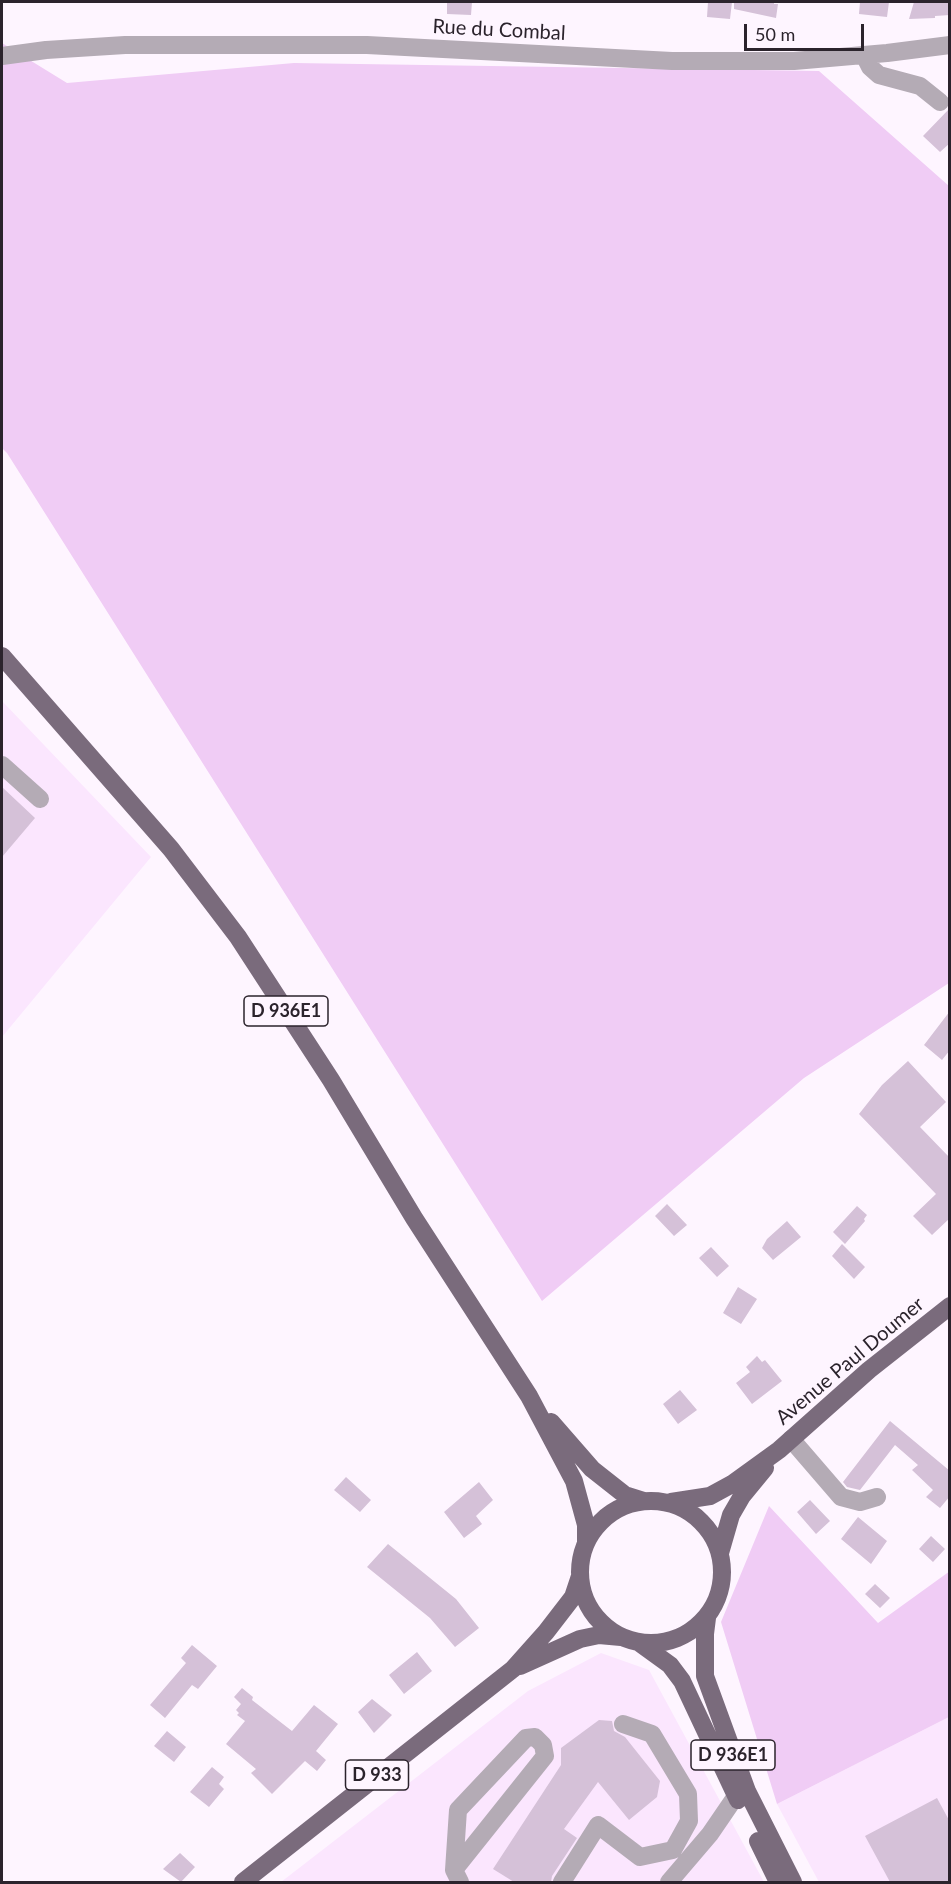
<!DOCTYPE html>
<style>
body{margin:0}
#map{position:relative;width:951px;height:1884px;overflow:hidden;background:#fef5ff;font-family:Lato,sans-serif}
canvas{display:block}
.frame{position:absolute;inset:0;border:3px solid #2b232c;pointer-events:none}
.scale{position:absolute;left:744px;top:24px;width:120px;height:27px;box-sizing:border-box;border:3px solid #2b232c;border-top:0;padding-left:8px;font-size:18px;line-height:21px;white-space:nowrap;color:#2b232c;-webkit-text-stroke:4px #fef5ff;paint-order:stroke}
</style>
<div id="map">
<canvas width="951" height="1884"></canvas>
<div class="frame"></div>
<div class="scale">50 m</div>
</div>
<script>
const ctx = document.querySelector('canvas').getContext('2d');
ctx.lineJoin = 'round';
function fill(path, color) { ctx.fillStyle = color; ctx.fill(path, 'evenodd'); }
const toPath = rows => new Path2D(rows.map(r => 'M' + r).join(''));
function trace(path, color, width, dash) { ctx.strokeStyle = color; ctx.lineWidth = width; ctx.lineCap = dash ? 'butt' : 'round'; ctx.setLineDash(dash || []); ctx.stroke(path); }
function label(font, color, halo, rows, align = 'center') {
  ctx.font = font + ' Lato,sans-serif'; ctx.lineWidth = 5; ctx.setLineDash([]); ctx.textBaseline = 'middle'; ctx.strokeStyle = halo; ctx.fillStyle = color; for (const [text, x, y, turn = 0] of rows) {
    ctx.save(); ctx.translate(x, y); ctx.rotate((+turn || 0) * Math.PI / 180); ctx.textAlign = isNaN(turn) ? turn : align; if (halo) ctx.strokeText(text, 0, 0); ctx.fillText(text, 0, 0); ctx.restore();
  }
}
fill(toPath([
 [2,701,151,857,2,1037],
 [601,1653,649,1670,764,1882,281,1882,528,1691],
 [949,1717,949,1882,819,1882,777,1804]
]), '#fbe6fe');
fill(toPath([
 [2,43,67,83,294,63,819,71,949,186,949,983,804,1078,542,1301,7,453,2,448],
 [769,1506,878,1623,950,1571,949,1717,777,1804,721,1622]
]), '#f0ccf5');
fill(toPath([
 [447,2,472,2,471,15,447,14],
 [708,2,732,2,730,19,707,17],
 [734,2,774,2,774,4,778,4,776,18,734,9],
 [860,2,889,2,887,17,859,14],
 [914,2,950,2,950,15,935,16,935,18,909,19],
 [950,108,950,143,940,152,923,136],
 [2,787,35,818,2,857],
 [950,1011,950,1050,942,1060,924,1045],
 [908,1061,946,1102,920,1127,950,1158,950,1218,932,1235,913,1216,936,1194,859,1114,882,1085],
 [667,1204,687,1225,674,1236,655,1216],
 [857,1206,867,1215,864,1219,865,1221,845,1244,833,1232],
 [787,1221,801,1237,773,1260,762,1248,767,1239],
 [842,1244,865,1267,854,1279,832,1256],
 [711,1247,729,1266,717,1277,699,1258],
 [738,1287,757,1299,741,1324,723,1313],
 [757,1356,762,1362,765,1360,782,1381,752,1404,736,1383,750,1372,746,1367],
 [680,1390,697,1410,678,1424,663,1404],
 [890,1421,950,1471,950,1496,940,1508,926,1497,933,1490,912,1470,918,1465,895,1445,860,1490,847,1487,843,1482],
 [346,1477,371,1500,360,1512,334,1490],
 [479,1482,493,1500,476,1516,482,1524,464,1538,444,1512],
 [810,1500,830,1521,816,1534,797,1512],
 [858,1517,887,1541,871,1564,841,1539],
 [931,1536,945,1549,933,1562,919,1549],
 [388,1544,456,1599,479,1628,455,1647,430,1618,367,1567],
 [875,1584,890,1598,880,1608,865,1594],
 [192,1645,217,1666,198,1689,192,1685,165,1718,150,1705,186,1663,181,1658],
 [417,1652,432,1671,404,1694,389,1675],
 [242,1688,253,1697,252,1700,292,1731,314,1705,338,1724,316,1751,326,1760,317,1771,305,1761,272,1794,251,1773,256,1769,226,1744,245,1721,237,1715,239,1713,236,1710,241,1704,234,1697],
 [372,1699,392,1715,374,1733,358,1712],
 [599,1720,612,1721,614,1731,625,1737,660,1781,657,1797,629,1820,598,1782,564,1829,577,1838,552,1876,551,1882,514,1882,493,1869,561,1765,561,1748],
 [167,1731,186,1747,174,1762,154,1746],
 [212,1767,224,1777,219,1784,224,1789,209,1807,190,1792],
 [937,1798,950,1822,950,1882,890,1882,865,1836],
 [180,1853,195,1867,181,1882,163,1869]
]), '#d5c1d8');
trace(toPath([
 [864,55,870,67,879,75,920,86,940,102],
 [2,56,46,50,125,45,367,45,672,61,794,61,887,53,950,45],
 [2,765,40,799],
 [791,1439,841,1497,860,1502,877,1497],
 [454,1870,545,1756,543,1745,535,1737,526,1738,458,1810,454,1870,460,1882],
 [562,1882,598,1825,640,1857,673,1850,689,1821,688,1794,652,1734,623,1724],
 [669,1882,710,1834,736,1796]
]), '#b4abb5', 18);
trace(toPath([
 [2,656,171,849,238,937,331,1080,414,1218,529,1396,574,1481,586,1525,586,1543],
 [551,1422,592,1469,625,1495,644,1501],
 '580 1572a71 71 0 1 1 142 0a71 71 0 1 1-142 0Z',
 [671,1502,710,1496,732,1484,779,1450,869,1370,950,1306],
 [720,1553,731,1515,742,1496,765,1468],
 [707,1618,705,1634,705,1676,747,1791,793,1882],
 [641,1644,670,1665,682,1681,738,1800],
 [520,1666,580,1639,599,1635,621,1637],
 [758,1841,778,1882],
 [243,1882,513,1669,546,1632,573,1597,580,1576]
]), '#7a6b7c', 18);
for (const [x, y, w] of [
 [286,1011,84],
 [733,1755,84],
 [377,1775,63]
]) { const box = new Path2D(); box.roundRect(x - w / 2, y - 15, w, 30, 4.5); ctx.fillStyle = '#fef5ff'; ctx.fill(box); trace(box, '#2b232c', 1.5); }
label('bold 18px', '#2b232c', null, [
 ["D 936E1",286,1011],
 ["D 936E1",733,1755],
 ["D 933",377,1775]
]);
label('20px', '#2b232c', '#fef5ff', [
 ["Rue du Combal",499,30,3],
 ["Avenue Paul Doumer",850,1361,-40]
]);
</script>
